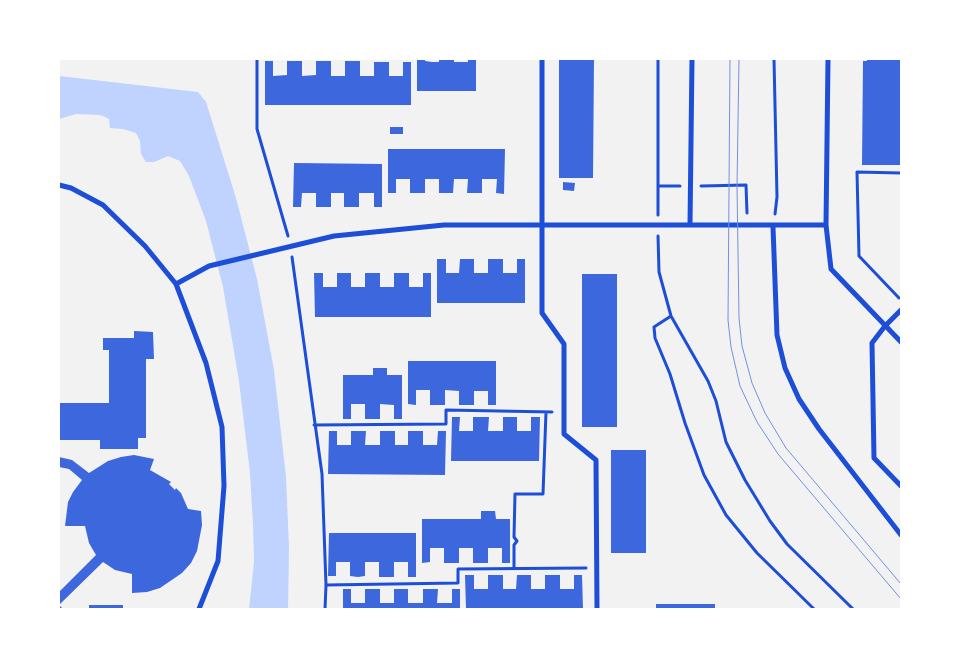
<!DOCTYPE html>
<style>
body{margin:0}
#map{position:relative;width:960px;height:668px;overflow:hidden;background:#f2f2f2;font-family:"Fira Sans",sans-serif}
canvas{display:block}
.frame{position:absolute;inset:0;border:60px solid #fff;pointer-events:none}
</style>
<div id="map">
<canvas width="960" height="668"></canvas>
<div class="frame"></div>
</div>
<script>
const ctx = document.querySelector('canvas').getContext('2d');
ctx.lineJoin = 'round';
function fill(path, color) { ctx.fillStyle = color; ctx.fill(path, 'evenodd'); }
const toPath = rows => new Path2D(rows.map(r => 'M' + r).join(''));
function trace(path, color, width, dash) { ctx.strokeStyle = color; ctx.lineWidth = width; ctx.lineCap = dash ? 'butt' : 'round'; ctx.setLineDash(dash || []); ctx.stroke(path); }
fill(toPath([
 [59,76,198,92,206,102,236,198,257,279,274,370,286,477,289,548,288,609,249,609,254,562,253,524,250,473,239,381,223,287,206,221,189,176,180,161,168,156,154,162,146,162,141,154,140,141,136,133,123,129,110,128,109,119,101,115,76,114,59,119]
]), '#bfd3fe');
fill(toPath([
 [417,59,425,59,425,61,432,62,439,62,439,59,454,59,454,62,468,62,468,59,476,59,476,91,417,91],
 [559,59,594,59,593,178,559,178],
 [867,59,901,59,901,165,862,165,863,61,867,61],
 [265,61,273,61,273,76,287,75,287,61,302,61,302,76,316,75,316,61,331,61,331,76,345,76,345,61,360,61,360,76,374,76,374,62,389,62,389,76,403,76,403,62,411,62,411,105,265,105],
 [390,127,403,127,403,134,390,134],
 [388,149,505,149,504,194,496,193,497,179,482,179,482,193,467,193,468,179,454,179,453,193,439,193,439,179,425,179,425,193,410,193,410,179,396,179,396,193,388,193],
 [294,163,382,164,382,207,374,207,374,193,359,193,359,207,344,207,344,193,331,193,331,207,316,207,316,193,302,193,301,207,293,207],
 [563,182,575,183,574,191,563,190],
 [437,259,446,259,446,273,459,273,460,259,474,259,474,273,488,273,488,259,503,259,503,273,517,273,517,259,525,259,525,303,437,303],
 [314,273,323,273,323,287,337,287,337,273,351,273,351,287,365,287,365,273,380,273,380,287,394,287,394,273,409,273,409,287,423,287,423,273,431,273,431,317,315,317],
 [582,274,617,274,617,427,582,427],
 [134,331,153,332,154,359,146,359,146,438,138,438,138,449,100,449,100,440,59,440,59,403,109,403,109,350,103,350,103,338,134,338],
 [408,361,496,361,496,405,488,405,488,391,474,391,474,405,459,405,459,391,445,390,445,405,430,405,430,390,416,390,416,405,408,404],
 [373,368,387,368,387,375,402,375,402,419,394,419,394,405,380,404,380,419,365,419,365,404,351,404,351,419,343,419,343,375,373,375],
 [452,417,460,417,459,431,473,431,473,417,489,417,488,431,503,431,503,417,517,417,517,431,531,431,531,417,540,417,539,461,451,461],
 [329,431,337,431,337,445,351,445,351,431,366,431,365,445,380,445,380,431,395,431,395,445,408,445,408,431,423,431,423,445,437,445,438,431,446,431,445,475,328,474],
 [611,450,646,450,646,553,611,553],
 [134,455,154,459,150,470,171,482,169,484,175,490,176,488,181,493,188,509,201,511,202,525,197,551,191,563,182,573,160,588,147,592,132,593,132,574,115,570,103,562,59,605,63,609,59,609,59,592,96,555,89,543,85,526,65,526,68,502,73,492,82,480,69,469,59,467,59,457,72,460,89,473,108,461,121,457],
 [481,511,495,511,496,519,510,519,510,563,502,563,502,548,488,548,488,563,473,563,473,548,459,548,459,563,444,563,444,548,430,548,430,562,422,563,422,519,481,519],
 [329,533,416,533,416,577,408,577,408,562,394,562,394,577,379,577,379,562,365,562,365,576,358,577,350,576,350,562,336,562,336,576,328,576],
 [465,575,474,575,474,589,488,589,488,575,503,575,503,589,516,589,517,575,531,575,531,589,545,589,545,575,560,575,560,589,574,589,574,575,582,575,583,609,466,609],
 [343,589,351,589,351,603,365,603,365,589,380,589,380,603,394,603,394,589,408,589,408,603,423,603,423,589,438,589,437,603,452,603,452,589,460,589,460,609,343,609],
 [656,604,715,604,715,609,656,609],
 [89,605,123,605,123,609,89,609]
]), '#3d67dc');
trace(toPath([
 [257,59,257,129,288,236],
 [774,59,777,197,775,214],
 [658,186,680,186],
 [701,186,746,185,747,213],
 [658,215,658,59],
 [658,236,659,272,671,316,708,381,716,401,726,442,745,480,770,521,787,544,853,609],
 [292,257,322,474,326,585,325,609],
 [899,298,859,256,857,172,901,173],
 [671,316,654,327,655,338,670,374,685,423,704,475,726,515,757,553,814,609],
 [314,425,446,424,446,410,552,412],
 [514,568,514,545,517,541,514,537,515,494,543,494,546,412],
 [326,585,458,583,458,569,586,568]
]), '#1d4ed8', 3);
trace(toPath([
 [542,59,542,313,564,344,564,434,596,460,597,609],
 [828,59,826,225,831,269,901,342],
 [59,185,71,188,103,205,145,246,176,284,206,363,222,427,224,486,218,561,199,609],
 [690,225,692,59],
 [773,227,777,335,785,368,799,399,819,429,901,535],
 [176,284,209,266,334,236,444,225,826,225],
 [901,310,885,326,872,343,874,458,901,486]
]), '#1d4ed8', 5);
trace(toPath([
 [730,59,728,320,731,347,740,386,757,422,778,454,901,599],
 [739,59,737,186,739,318,742,346,752,383,765,413,786,448,901,584]
]), '#7290e2', 1);
</script>
